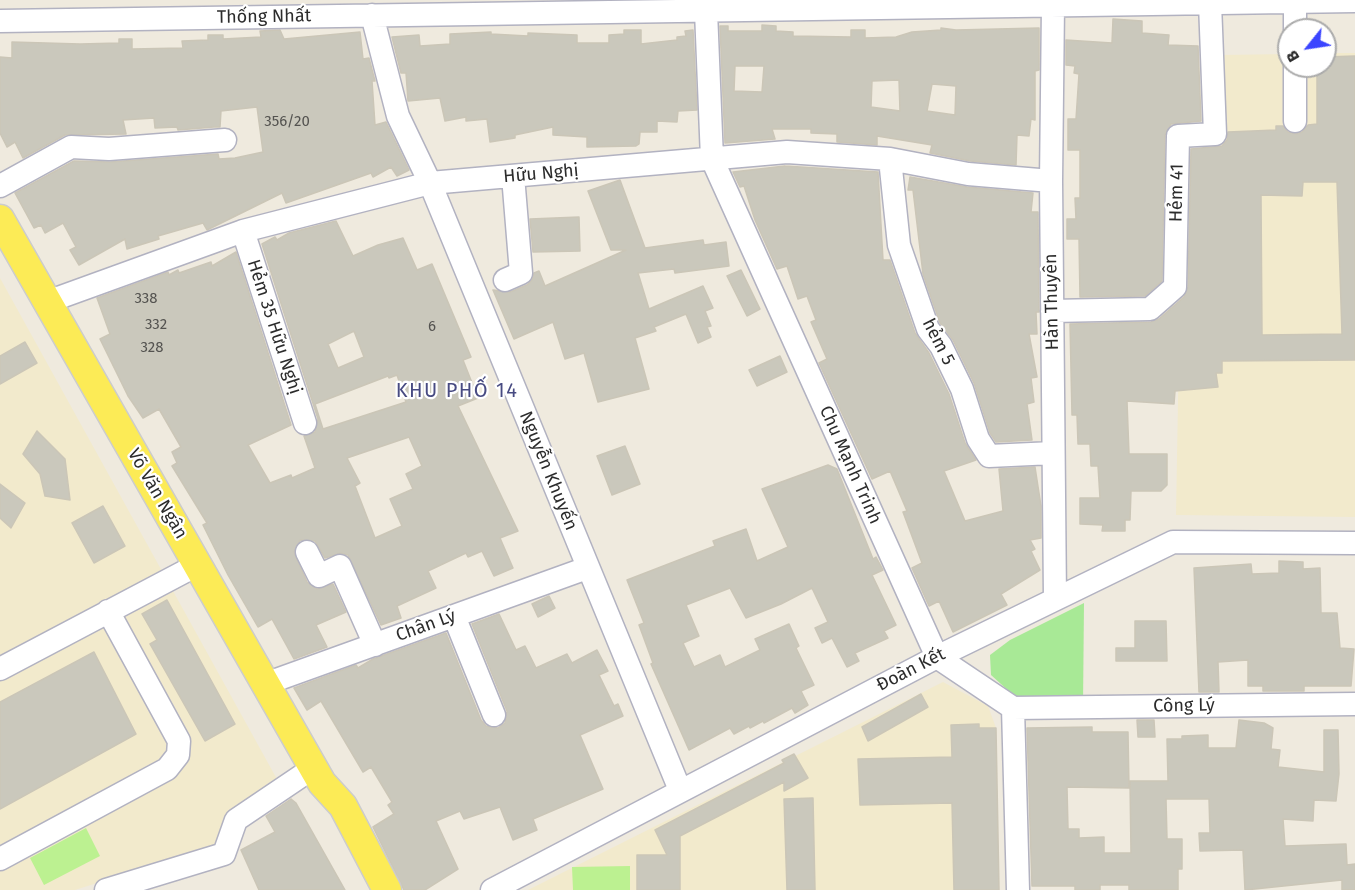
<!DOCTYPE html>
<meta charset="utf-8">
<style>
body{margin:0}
#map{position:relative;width:1355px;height:890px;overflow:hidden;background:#efeade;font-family:"Fira Sans",sans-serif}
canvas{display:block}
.north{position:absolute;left:1277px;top:18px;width:60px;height:60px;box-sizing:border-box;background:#fff;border:2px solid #ababab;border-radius:50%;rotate:240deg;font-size:16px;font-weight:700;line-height:24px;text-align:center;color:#2c2c2c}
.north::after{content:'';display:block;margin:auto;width:21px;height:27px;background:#3b45ff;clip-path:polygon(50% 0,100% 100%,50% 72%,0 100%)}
</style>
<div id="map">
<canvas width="1355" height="890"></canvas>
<div class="north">B</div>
</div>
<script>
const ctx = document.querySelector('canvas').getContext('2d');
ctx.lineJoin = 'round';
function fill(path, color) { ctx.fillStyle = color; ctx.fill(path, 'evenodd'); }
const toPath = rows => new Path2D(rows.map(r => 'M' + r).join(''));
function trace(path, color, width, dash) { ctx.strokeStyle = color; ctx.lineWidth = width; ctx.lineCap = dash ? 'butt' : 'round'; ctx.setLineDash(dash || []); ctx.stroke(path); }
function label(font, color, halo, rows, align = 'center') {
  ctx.font = font + ' "Fira Sans",sans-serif'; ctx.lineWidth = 4.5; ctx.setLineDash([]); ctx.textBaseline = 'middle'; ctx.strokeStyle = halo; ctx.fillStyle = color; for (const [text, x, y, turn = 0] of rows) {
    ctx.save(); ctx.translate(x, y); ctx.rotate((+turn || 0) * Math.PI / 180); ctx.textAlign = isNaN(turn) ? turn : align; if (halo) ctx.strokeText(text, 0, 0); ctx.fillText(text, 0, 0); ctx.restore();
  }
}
fill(toPath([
 [1325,53,1355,53,1355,517,1176,515,1180,286,1224,284,1220,55,1289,54,1289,66,1325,66],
 [0,278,278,781,220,844,75,890,0,890],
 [943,682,988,706,996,728,999,890,528,890]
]), '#f2eacc');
fill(toPath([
 [1084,603,1083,706,1035,704,1012,694,991,675,990,655,1010,640]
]), '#a8e996');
fill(toPath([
 [86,828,100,856,44,885,30,858],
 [630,866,630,890,573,890,572,867]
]), '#bcf191');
const building = toPath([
 [1113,19,1142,21,1142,33,1169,35,1168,45,1198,46,1201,121,1171,124,1165,135,1162,281,1145,296,1080,297,1079,239,1067,239,1067,219,1076,219,1075,198,1080,198,1080,150,1068,150,1068,119,1076,119,1079,74,1074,73,1075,66,1066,65,1066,40,1112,43,1113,19],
 [762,25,776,26,776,31,793,32,793,36,851,37,851,30,865,30,865,38,896,37,912,32,941,30,941,28,956,30,1039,28,1039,70,1035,71,1035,120,1031,119,1029,136,1017,135,1016,165,970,161,930,153,932,145,877,136,877,145,837,142,837,134,811,133,811,129,772,129,775,139,725,143,720,26,728,26,728,31,762,31,762,25],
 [735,66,764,66,762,92,734,91,735,66],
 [899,80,900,111,871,107,872,81,899,80],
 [932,84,956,86,955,115,927,111,932,84],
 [280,30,284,39,360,32,363,59,369,58,375,81,372,81,375,125,386,122,409,170,397,176,391,167,373,177,371,173,286,203,282,193,207,230,203,223,158,236,159,239,127,249,125,239,79,265,70,250,76,247,63,223,45,233,41,225,34,228,15,193,74,161,110,162,218,154,219,159,235,158,263,152,257,107,221,111,220,127,214,127,178,130,177,127,155,128,154,118,123,120,126,134,65,135,23,158,15,142,7,147,0,133,0,57,12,58,12,42,80,44,119,43,119,39,132,39,132,49,183,48,182,41,208,40,208,35,223,35,223,39,261,37,260,31,280,30],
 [624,30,641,30,641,44,677,40,677,37,686,36,685,31,693,30,697,110,678,111,677,122,657,121,657,132,640,132,639,144,636,146,587,147,587,137,553,135,553,127,515,135,515,138,490,142,487,119,466,121,466,117,445,121,440,98,408,101,406,73,401,73,392,37,419,35,420,46,450,44,450,34,491,32,491,34,528,36,528,33,577,35,577,43,609,43,609,35,624,34,624,30],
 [1355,56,1355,360,1222,361,1222,373,1216,373,1218,387,1175,391,1174,404,1127,401,1129,454,1167,454,1167,485,1161,491,1131,491,1130,520,1125,520,1125,531,1102,531,1103,525,1080,524,1080,498,1100,498,1098,466,1091,466,1090,444,1078,444,1077,415,1072,415,1070,324,1151,322,1159,319,1184,297,1188,287,1191,149,1222,146,1227,140,1228,132,1276,130,1276,126,1283,126,1288,132,1296,134,1302,132,1308,125,1317,124,1317,66,1325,66,1325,57,1355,56],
 [1303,182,1337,182,1342,334,1262,335,1261,195,1302,196,1303,182],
 [785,166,878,172,883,260,890,260,915,333,929,353,949,394,965,443,976,460,944,471,965,521,1003,511,999,469,1035,467,1041,506,1041,538,1030,540,1035,549,1031,551,1040,570,1001,594,1007,605,953,632,939,601,929,606,912,568,922,563,903,512,907,511,890,471,872,479,819,363,827,359,811,322,816,320,807,296,798,299,787,266,777,269,755,220,744,186,740,187,733,172,785,166],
 [910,177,967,187,1033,193,1031,212,1038,212,1039,312,1036,312,1037,334,1029,334,1037,377,1031,378,1034,402,1027,404,1032,440,996,442,990,433,974,383,953,340,940,323,923,274,913,190,908,190,910,177],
 [620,180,645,248,703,240,704,245,726,242,729,266,675,273,674,269,638,273,649,309,703,286,713,308,705,311,711,326,707,327,711,337,698,343,686,314,654,327,656,331,635,338,649,389,598,402,584,353,565,359,553,322,514,339,493,290,510,292,527,285,532,280,534,273,539,271,545,286,626,250,611,250,588,191,620,180],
 [579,217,580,251,533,252,530,219,579,217],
 [336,221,353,256,378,245,403,238,417,270,432,264,471,357,463,360,478,398,458,406,518,531,500,538,513,568,494,576,482,551,468,557,466,553,428,571,436,588,397,606,401,618,381,625,348,555,341,553,325,558,315,541,300,540,294,552,307,582,317,589,333,584,346,612,316,625,327,647,294,659,272,619,258,627,228,575,203,525,207,523,172,466,177,463,172,452,181,447,159,409,143,418,128,396,100,339,110,334,97,298,168,272,169,275,178,270,179,273,211,262,212,266,236,252,291,425,248,445,270,483,291,475,292,478,315,468,304,436,315,432,318,419,262,244,275,237,277,240,289,233,336,221],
 [354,331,364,357,338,368,328,344,354,331],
 [397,375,406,402,323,429,315,404,388,376,389,378,397,375],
 [409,437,422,466,406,474,413,489,390,499,402,526,375,538,355,486,360,483,347,458,409,437],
 [741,270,760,309,747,316,727,276,741,270],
 [25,342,37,363,0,384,0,356,25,342],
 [780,356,787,372,757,386,749,370,780,356],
 [37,431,65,459,70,500,45,496,40,474,23,454,37,431],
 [625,446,640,484,612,495,597,456,625,446],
 [828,465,837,469,873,559,876,557,883,570,872,575,896,625,884,631,888,638,855,653,859,661,847,667,832,638,822,643,815,628,828,622,812,588,781,604,746,618,730,588,686,605,699,636,683,643,694,667,720,655,725,667,760,650,755,639,789,624,799,646,796,648,814,685,801,691,808,705,795,713,792,708,764,723,763,721,750,728,749,726,734,734,730,728,689,750,651,664,653,663,639,625,644,623,627,580,715,546,713,541,746,529,757,561,788,547,762,489,828,465],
 [0,484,25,503,11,528,0,518,0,484],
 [103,506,125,546,94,563,72,523,103,506],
 [1279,561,1303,562,1303,569,1320,568,1321,613,1337,613,1340,648,1354,649,1351,686,1304,686,1304,691,1263,691,1263,686,1248,686,1248,660,1218,662,1219,692,1199,692,1194,568,1251,564,1252,574,1279,573,1279,561],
 [549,596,555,608,538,617,532,604,549,596],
 [167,600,235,724,205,741,150,644,157,640,142,614,167,600],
 [499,614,516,650,525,646,536,668,567,654,572,663,597,650,608,671,599,675,614,706,618,704,623,716,580,735,603,789,533,819,537,830,513,840,500,807,464,819,460,811,436,821,458,869,425,890,404,890,373,827,394,814,388,805,392,802,371,767,363,772,321,701,307,710,294,688,356,665,358,668,373,659,446,633,481,720,486,726,498,728,505,723,507,711,472,624,499,614],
 [1135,621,1166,621,1167,661,1116,661,1116,648,1135,648,1135,621],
 [94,652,136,734,0,809,0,702,94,652],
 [921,694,928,707,868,741,862,727,921,694],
 [1137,720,1154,720,1155,737,1138,737,1137,720],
 [1239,720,1264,723,1273,728,1271,749,1280,750,1278,767,1324,772,1324,730,1338,730,1339,774,1336,801,1314,800,1313,821,1283,819,1285,846,1346,844,1347,865,1355,864,1355,890,1342,890,1342,880,1245,890,1243,850,1200,851,1199,833,1210,833,1209,799,1166,799,1167,839,1182,839,1182,869,1178,869,1178,890,1129,890,1129,885,1100,885,1100,890,1075,890,1075,886,1032,886,1027,728,1092,727,1092,732,1128,732,1129,788,1067,787,1068,829,1079,829,1079,838,1104,837,1104,853,1131,853,1130,781,1168,781,1167,739,1182,739,1182,736,1208,735,1208,748,1236,748,1239,720],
 [979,724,979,728,996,728,999,890,954,890,952,803,860,805,858,759,952,757,951,725,979,724],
 [794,754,808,778,784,791,784,782,680,836,680,890,637,890,637,855,667,855,655,830,784,763,782,760,794,754],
 [813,798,815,890,787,890,784,799,813,798],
 [291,799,296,803,345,890,259,890,241,850,275,832,266,816,291,799]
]);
fill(building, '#cac8bc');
trace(building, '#cbc6b7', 1.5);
const minor = toPath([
 [1051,0,1053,5,1051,181,1055,599],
 [1295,2,1295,30],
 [706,11,712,159,937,657,1013,708],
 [372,15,398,116,430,183,680,790],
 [0,21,1355,1],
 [1295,66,1295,121],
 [890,159,899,245,928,329,941,346,962,389,978,439,989,456,1053,453],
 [0,186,71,147,109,149,225,140],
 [243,231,305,423],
 [505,280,521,273,513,176],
 [47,302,243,231,430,183,787,152,890,159,968,174,1051,181],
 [1052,311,1150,309,1175,287,1178,136,1215,134,1210,3],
 [307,552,319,576,340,566,375,645],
 [454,616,494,715],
 [0,669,197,565],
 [265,684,587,568],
 [1013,708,1355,704],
 [1013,708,1018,890],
 [0,859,167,769,178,755,179,741,108,611],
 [106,890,224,854,236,820,313,768],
 [492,890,937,657,1173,542,1355,543]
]);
const major = toPath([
 [0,219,322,783,343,806,387,890]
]);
trace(minor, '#b2b2c1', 25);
trace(major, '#ccc', 31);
trace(minor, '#fff', 22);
trace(major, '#fceb56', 28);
label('15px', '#545350', null, [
 ["356/20",287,122],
 ["338",146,299],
 ["332",156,325],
 ["6",432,327],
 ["328",152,348]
]);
label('18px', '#2c2c2c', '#fff', [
 ["Thống Nhất",264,17,-1],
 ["Hữu Nghị",541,174,-5],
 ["Hẻm 41",1177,193,-89],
 ["Hàn Thuyên",1052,302,-91],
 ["Hẻm 35 Hữu Nghị",274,327,72],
 ["hẻm 5",938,342,63],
 ["Chu Mạnh Trinh",850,465,66],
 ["Nguyễn Khuyến",548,471,68],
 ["Võ Văn Ngân",157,494,60],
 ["Chân Lý",426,626,-20],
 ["Đoàn Kết",911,670,-27],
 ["Công Lý",1184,706,-1]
]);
ctx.letterSpacing = '1.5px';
label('20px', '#484b82', '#fff', [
 ["KHU PHỐ 14",457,391]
]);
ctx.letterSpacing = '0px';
</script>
